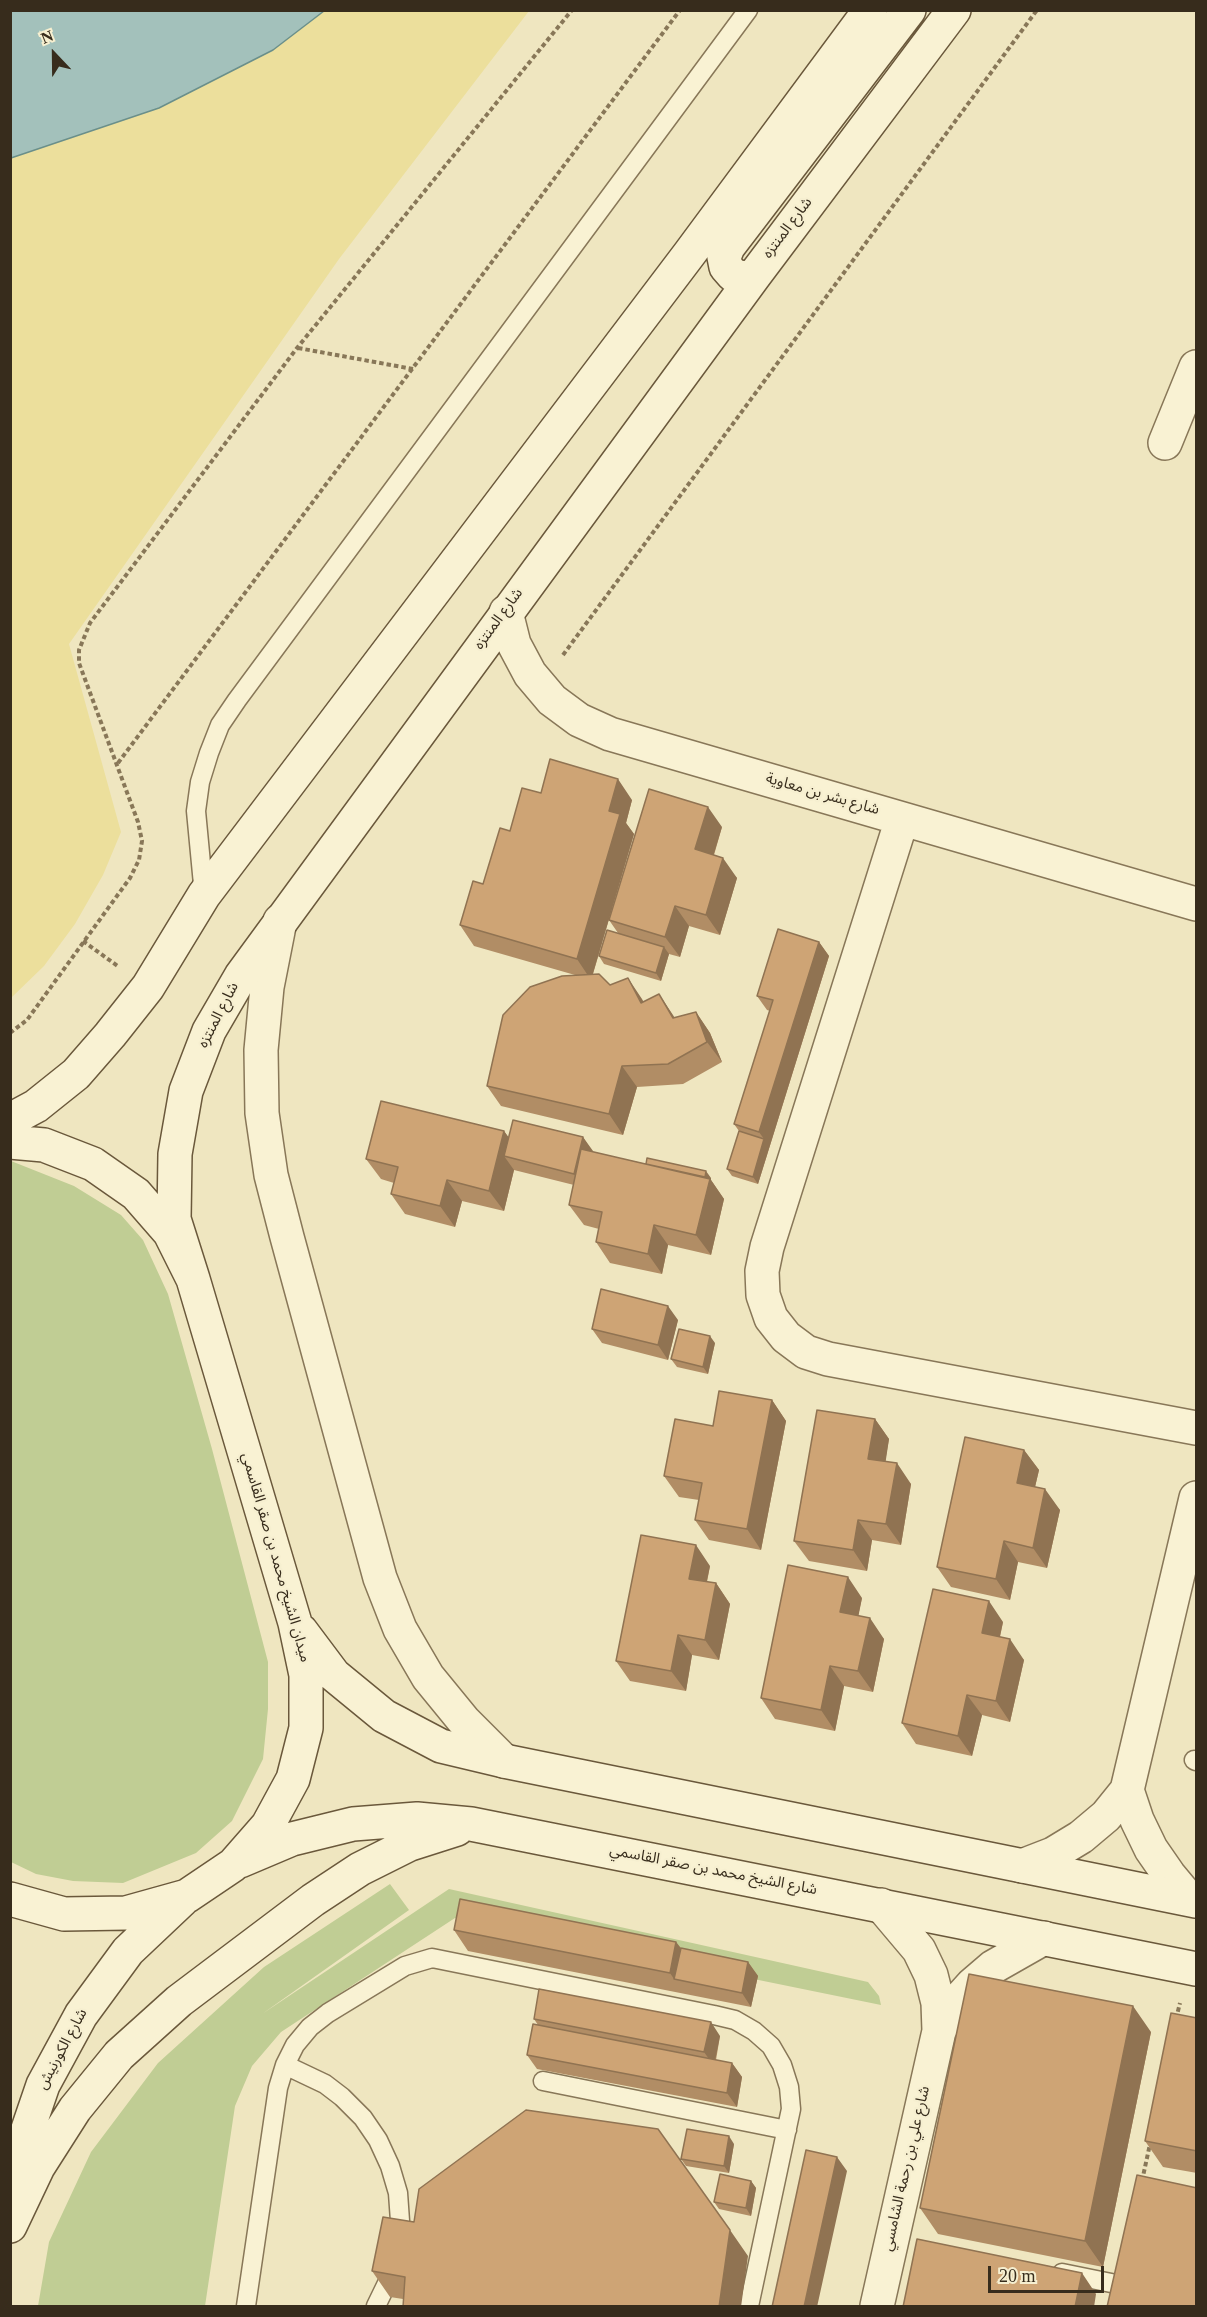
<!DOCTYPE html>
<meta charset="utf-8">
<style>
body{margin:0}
#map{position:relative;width:1207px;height:2317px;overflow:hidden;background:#efe6c0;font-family:Georgia,serif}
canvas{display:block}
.frame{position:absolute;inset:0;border:12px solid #372c1c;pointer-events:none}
.north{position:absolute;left:24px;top:24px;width:60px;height:60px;-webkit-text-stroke:4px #f6efd0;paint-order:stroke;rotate:338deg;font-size:16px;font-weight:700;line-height:24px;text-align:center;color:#372c1c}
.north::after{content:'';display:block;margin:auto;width:21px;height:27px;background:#372c1c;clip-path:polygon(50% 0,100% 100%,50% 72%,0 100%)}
.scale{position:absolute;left:988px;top:2266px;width:116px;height:27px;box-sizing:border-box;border:3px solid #372c1c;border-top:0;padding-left:8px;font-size:18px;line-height:21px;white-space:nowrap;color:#372c1c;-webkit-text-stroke:4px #f6efd0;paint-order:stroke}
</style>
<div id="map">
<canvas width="1207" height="2317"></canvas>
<div class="frame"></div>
<div class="north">N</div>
<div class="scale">20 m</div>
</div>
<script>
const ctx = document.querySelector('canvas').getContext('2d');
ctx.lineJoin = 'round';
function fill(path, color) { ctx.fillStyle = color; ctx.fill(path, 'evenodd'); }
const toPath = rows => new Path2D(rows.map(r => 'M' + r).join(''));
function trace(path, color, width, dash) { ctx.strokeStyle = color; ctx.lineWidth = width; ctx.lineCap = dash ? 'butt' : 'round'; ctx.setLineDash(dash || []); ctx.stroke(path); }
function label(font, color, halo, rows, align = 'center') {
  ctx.font = font + ' Georgia,"Noto Sans Arabic",serif'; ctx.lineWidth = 4.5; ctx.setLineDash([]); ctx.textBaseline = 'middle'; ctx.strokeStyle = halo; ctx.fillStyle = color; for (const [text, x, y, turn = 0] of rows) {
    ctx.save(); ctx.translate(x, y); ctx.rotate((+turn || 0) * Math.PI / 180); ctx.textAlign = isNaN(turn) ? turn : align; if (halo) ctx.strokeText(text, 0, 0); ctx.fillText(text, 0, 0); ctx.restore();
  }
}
fill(toPath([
 [11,1161,74,1186,121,1215,143,1240,168,1294,212,1449,268,1662,268,1709,263,1759,232,1821,196,1853,123,1883,73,1881,36,1874,11,1862],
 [390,1884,409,1910,262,2014,449,1889,868,1982,879,1996,881,2005,455,1918,281,2032,252,2066,235,2106,205,2306,38,2306,49,2242,91,2152,158,2063,264,1967]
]), '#c0cd94');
fill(toPath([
 [324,11,529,11,339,259,69,644,121,832,103,875,75,924,44,966,11,998,11,157,159,108,273,50]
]), '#ecdf9c');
const water = toPath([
 [11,10,324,10,324,11,273,50,159,108,11,158,11,10]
]);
fill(water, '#a3c1bb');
trace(water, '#6a8f8a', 1.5);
const service = toPath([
 [204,895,196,811,200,782,209,753,220,725,237,700,748,10],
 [1194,1760,1196,1761],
 [285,2065,325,2084,342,2097,363,2118,378,2140,390,2166,398,2193,400,2221,398,2249,392,2273,376,2306],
 [543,2081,787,2130],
 [1062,2273,1121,2285],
 [246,2306,278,2088,285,2065,295,2045,310,2027,328,2013,405,1966,432,1958,714,2015,735,2020,754,2031,771,2046,782,2065,789,2087,791,2109,749,2306]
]);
const minor = toPath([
 [1165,443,1196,367],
 [506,612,514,644,530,674,552,700,579,720,610,734,1196,904],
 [902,819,767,1247,762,1271,763,1295,771,1318,786,1337,806,1352,828,1359,1196,1428],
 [280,921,267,987,261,1050,262,1113,271,1175,287,1237,380,1578,400,1629,428,1677,464,1721,504,1761],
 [1127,1790,1137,1820,1151,1849,1169,1875,1189,1899],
 [1022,1866,1053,1854,1081,1837,1106,1816,1127,1790,1196,1498],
 [939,2031,953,2006,972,1985,993,1967,1044,1938],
 [877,2306,939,2031,938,2003,931,1975,919,1950,881,1905]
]);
const secondary = toPath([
 [754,276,743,278,733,275,726,267,724,257,728,247,909,10],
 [10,1120,36,1106,76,1074,110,1035,148,987,204,895,690,253,870,10],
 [10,1142,44,1145,93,1164,136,1194,170,1233,193,1279,295,1623,306,1675,306,1728,293,1779,268,1825,233,1865,187,1896,126,1913,64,1914,10,1899],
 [193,1279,174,1219,175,1154,186,1091,209,1031,241,976,754,276,954,10],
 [301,1631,334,1675,384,1716,441,1746,504,1761,1196,1901],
 [240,1861,292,1839,353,1824,417,1819,471,1824,1196,1969],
 [11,2197,17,2161,43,2085,81,2015,128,1951,182,1900],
 [10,2226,38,2167,75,2109,119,2055,179,2001,313,1900,360,1869,410,1844,457,1829]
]);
trace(service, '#887758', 21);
trace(minor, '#887758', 36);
trace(secondary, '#6a583b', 36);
trace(toPath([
 [298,348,413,369],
 [563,655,1037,10],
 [118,763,680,10],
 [83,941,119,967],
 [10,1033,27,1020,130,878,139,860,142,841,138,822,79,663,79,650,90,623,297,348,572,10],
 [1176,2019,1180,2003],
 [1142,2181,1150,2144]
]), '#887758', 4, [4.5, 3]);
trace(service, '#f9f2d3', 18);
trace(minor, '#f9f2d3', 33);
trace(secondary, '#f9f2d3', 33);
fill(toPath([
 [541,793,632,800,626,823,634,834,593,974,610,985,675,1018,696,1012,710,1033,722,1062,683,1084,637,1087,623,1135,501,1106,487,1086,575,975,474,946,460,925,483,884,510,831],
 [722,827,714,855,737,878,720,935,689,926,680,957,669,954,661,981,604,964,599,956,618,933,609,920],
 [819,942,829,956,758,1184,732,1176,727,1169,739,1131,734,1124,770,1011,767,1010,757,996],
 [504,1131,509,1138,583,1137,592,1152,711,1178,711,1180,724,1199,711,1255,668,1245,662,1274,610,1263,596,1242,599,1229,584,1225,569,1205,574,1185,514,1170,504,1211,462,1201,455,1227,405,1214,391,1194,394,1183,381,1179,366,1159],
 [678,1320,668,1360,602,1343,592,1329],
 [715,1343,708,1374,677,1367,671,1359],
 [772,1400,786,1421,761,1550,709,1540,695,1520,699,1500,679,1497,664,1476,713,1426],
 [875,1419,889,1439,885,1462,911,1484,901,1545,872,1540,867,1571,809,1561,794,1541],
 [1024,1450,1039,1470,1035,1487,1060,1510,1047,1568,1018,1562,1010,1600,951,1587,937,1567],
 [710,1566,707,1582,716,1583,730,1604,719,1660,692,1655,686,1691,630,1681,616,1661],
 [862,1598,858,1616,884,1639,873,1692,844,1686,835,1731,775,1719,761,1698],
 [1003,1622,1000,1637,1024,1660,1010,1722,982,1715,972,1756,916,1744,902,1723],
 [454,1930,676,1942,681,1948,748,1962,758,1976,751,2007,468,1951],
 [1197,2018,1197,2173,1163,2167,1145,2141],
 [534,2019,720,2036,716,2060,732,2063,742,2077,737,2107,537,2069,527,2055,538,2025],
 [1151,2032,1103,2267,938,2234,920,2208],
 [734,2144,729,2173,686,2166,681,2159],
 [751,2181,756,2188,751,2216,719,2209,714,2202],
 [414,2222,748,2256,403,2299,390,2297,372,2271]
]), '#b18d65');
fill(toPath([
 [618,779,632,800,626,823,634,834,591,980,577,959,609,811],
 [708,807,722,827,709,870,695,849],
 [723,858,737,878,720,935,706,915],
 [675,906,689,926,680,957,665,937],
 [819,942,829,956,758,1184,753,1177,764,1139,759,1132],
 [664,947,669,954,661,981,656,973],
 [628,978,642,999,655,1023,641,1003],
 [659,994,673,1015,687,1039,673,1018],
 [696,1012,710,1033,722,1062,707,1042],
 [622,1066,637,1087,623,1135,609,1114],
 [504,1131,519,1152,504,1156,514,1170,504,1211,489,1191],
 [583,1137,593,1151,584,1188,574,1174],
 [706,1171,711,1178,711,1180,724,1199,711,1255,696,1235,702,1188],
 [447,1180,462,1201,455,1227,440,1206],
 [654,1225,668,1245,662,1274,648,1254],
 [668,1306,678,1320,668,1360,658,1345],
 [710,1336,715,1343,708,1374,703,1367],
 [772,1400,786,1421,761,1550,747,1529],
 [875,1419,889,1439,883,1479,868,1459],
 [1024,1450,1039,1470,1031,1504,1017,1483],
 [897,1463,911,1484,901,1545,886,1524],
 [1045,1489,1060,1510,1047,1568,1033,1548],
 [858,1520,872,1540,867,1571,853,1550],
 [1004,1541,1018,1562,1010,1600,996,1579],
 [696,1545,710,1566,703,1599,689,1579],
 [848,1577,862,1598,855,1633,840,1612],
 [716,1583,730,1604,719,1660,705,1640],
 [989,1601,1003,1622,996,1654,982,1633],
 [870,1618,884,1639,873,1692,858,1671],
 [678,1635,692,1655,686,1691,671,1671],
 [1010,1639,1024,1660,1010,1722,996,1701],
 [830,1666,844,1686,835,1731,821,1710],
 [967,1695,982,1715,972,1756,958,1736],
 [676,1942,691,1962,674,1979,670,1973],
 [748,1962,758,1976,751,2007,742,1993],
 [1133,2006,1151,2032,1103,2267,1085,2241],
 [711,2022,720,2036,714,2066,704,2052],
 [732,2063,742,2077,737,2107,727,2093],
 [729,2136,734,2144,729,2173,724,2166],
 [837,2157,847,2171,817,2307,804,2307],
 [751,2181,756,2188,751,2216,746,2208],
 [730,2230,748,2256,741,2307,719,2307],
 [1082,2273,1096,2294,1094,2307,1075,2307]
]), '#907352');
const building = toPath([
 [550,759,618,779,609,811,620,814,577,959,460,925,473,881,483,884,500,828,510,831,522,788,541,793,550,759],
 [649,789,708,807,695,849,723,858,706,915,675,906,665,937,609,920,649,789],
 [778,929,819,942,759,1132,734,1124,773,1000,757,996,778,929],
 [607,930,664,947,656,973,599,956,607,930],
 [599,974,610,985,628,978,641,1003,659,994,673,1018,696,1012,707,1042,668,1064,622,1066,609,1114,487,1086,503,1015,530,987,562,976,599,974],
 [381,1101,504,1131,489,1191,447,1180,440,1206,391,1194,398,1167,366,1159,381,1101],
 [513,1120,583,1137,574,1174,504,1156,513,1120],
 [739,1131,764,1139,753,1177,727,1169,739,1131],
 [581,1149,710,1179,696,1235,654,1225,648,1254,596,1242,602,1212,569,1205,581,1149],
 [647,1158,706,1171,705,1177,646,1164,647,1158],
 [601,1289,668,1306,658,1345,592,1329,601,1289],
 [679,1329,710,1336,703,1367,671,1359,679,1329],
 [719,1391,772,1400,747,1529,695,1520,702,1483,664,1476,675,1419,713,1426,719,1391],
 [817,1410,875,1419,868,1459,897,1463,886,1524,858,1520,853,1550,794,1541,817,1410],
 [965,1437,1024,1450,1017,1483,1045,1489,1033,1548,1004,1541,996,1579,937,1567,965,1437],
 [641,1535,696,1545,689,1579,716,1583,705,1640,678,1635,671,1671,616,1661,641,1535],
 [788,1565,848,1577,840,1612,870,1618,858,1671,830,1666,821,1710,761,1698,788,1565],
 [933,1589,989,1601,982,1633,1010,1639,996,1701,967,1695,958,1736,902,1723,933,1589],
 [460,1899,676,1942,670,1973,454,1930,460,1899],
 [681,1948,748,1962,742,1993,674,1979,681,1948],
 [969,1974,1133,2006,1085,2241,920,2208,969,1974],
 [539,1989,711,2022,704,2052,534,2019,539,1989],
 [1171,2013,1197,2018,1197,2151,1145,2141,1171,2013],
 [533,2024,732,2063,727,2093,527,2055,533,2024],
 [526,2110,658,2129,730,2230,719,2307,403,2307,405,2277,372,2271,383,2217,414,2222,419,2189,526,2110],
 [687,2129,729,2136,724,2166,681,2159,687,2129],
 [806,2150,837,2157,804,2307,772,2307,806,2150],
 [720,2174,751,2181,746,2208,714,2202,720,2174],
 [1137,2175,1197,2188,1197,2307,1107,2307,1137,2175],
 [917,2239,1082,2273,1075,2307,903,2307,917,2239]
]);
fill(building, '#cea475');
trace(building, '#907352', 1.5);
label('15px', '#372c1c', '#f6efd0', [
 ["شارع المنتزه",789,229,-53],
 ["شارع المنتزه",500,620,-54],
 ["شارع بشر بن معاوية",822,796,16],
 ["شارع المنتزه",220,1016,-63],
 ["ميدان الشيخ محمد بن صقر القاسمي",274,1558,74],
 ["شارع الشيخ محمد بن صقر القاسمي",713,1872,11],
 ["شارع الكورنيش",64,2050,-62],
 ["شارع علي بن رحمة الشامسي",908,2169,-77]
]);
</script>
